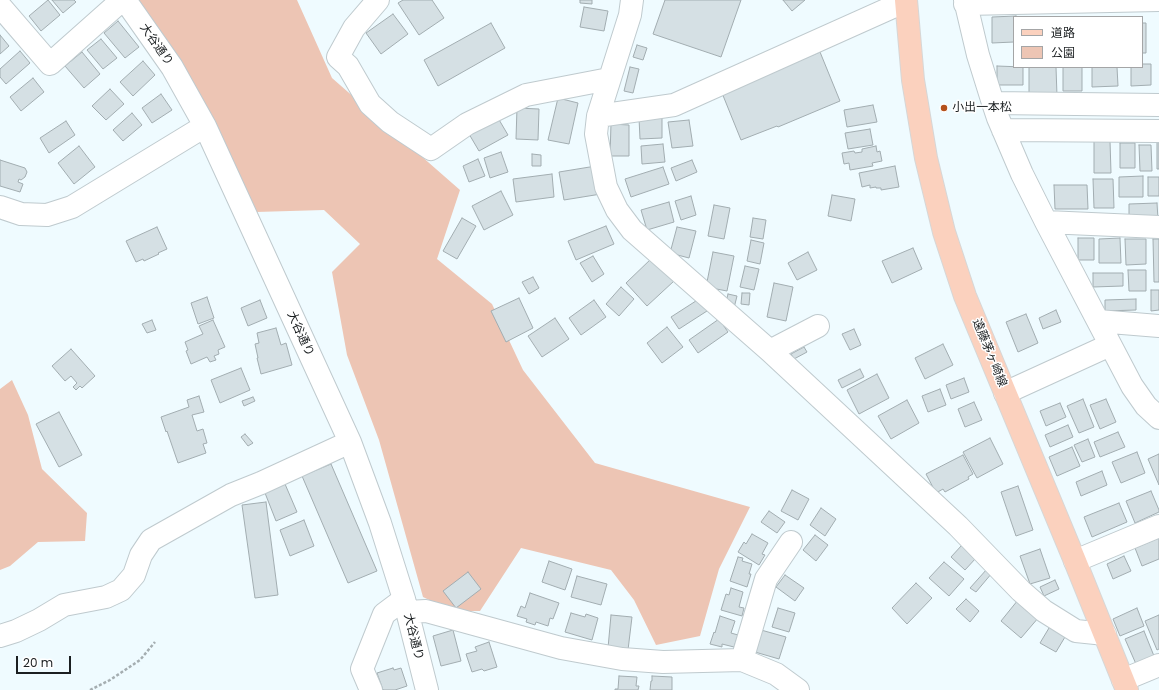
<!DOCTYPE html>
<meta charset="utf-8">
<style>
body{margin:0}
#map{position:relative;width:1159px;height:690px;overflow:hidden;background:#effbff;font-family:Poppins,"Noto Sans JP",sans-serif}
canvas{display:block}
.legend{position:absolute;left:1013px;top:16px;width:130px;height:52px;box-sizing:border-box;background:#fff;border:1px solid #a4a5a6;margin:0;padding:5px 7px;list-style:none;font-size:12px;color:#1b1f21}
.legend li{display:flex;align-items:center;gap:8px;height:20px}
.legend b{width:20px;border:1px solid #a4a5a6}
.scale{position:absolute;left:16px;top:656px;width:55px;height:18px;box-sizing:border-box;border:2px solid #1b1f21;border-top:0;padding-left:5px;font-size:12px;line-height:14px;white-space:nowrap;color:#1b1f21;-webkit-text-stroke:3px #fff;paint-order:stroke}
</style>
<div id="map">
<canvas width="1159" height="690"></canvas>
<ul class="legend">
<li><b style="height:5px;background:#fbd1be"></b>道路</li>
<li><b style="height:11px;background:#edc5b4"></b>公園</li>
</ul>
<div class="scale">20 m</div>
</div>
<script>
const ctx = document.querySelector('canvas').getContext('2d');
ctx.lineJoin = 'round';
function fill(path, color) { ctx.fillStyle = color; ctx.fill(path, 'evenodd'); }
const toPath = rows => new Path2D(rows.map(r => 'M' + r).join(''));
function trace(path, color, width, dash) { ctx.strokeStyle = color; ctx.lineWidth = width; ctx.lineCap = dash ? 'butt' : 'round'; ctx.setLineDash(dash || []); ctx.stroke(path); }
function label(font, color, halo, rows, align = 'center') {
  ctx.font = font + ' Poppins,"Noto Sans JP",sans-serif'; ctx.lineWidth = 3; ctx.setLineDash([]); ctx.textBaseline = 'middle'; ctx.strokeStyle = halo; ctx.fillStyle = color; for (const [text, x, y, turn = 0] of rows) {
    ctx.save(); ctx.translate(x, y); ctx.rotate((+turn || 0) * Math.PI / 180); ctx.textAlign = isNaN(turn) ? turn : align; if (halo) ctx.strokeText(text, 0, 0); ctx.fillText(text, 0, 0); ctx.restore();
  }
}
fill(toPath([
 [135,0,297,0,332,78,460,190,437,259,492,304,523,370,595,463,750,507,719,569,700,636,656,645,634,600,611,570,521,548,480,611,452,611,423,597,379,440,347,355,332,272,360,244,324,210,256,212],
 [12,380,28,415,42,469,87,513,85,541,38,542,10,566,0,570,0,389]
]), '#edc5b4');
const building = toPath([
 [48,0,60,15,41,31,29,16,48,0],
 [52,0,74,0,76,2,63,13,52,0],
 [403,0,432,0,444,18,419,35,398,3,403,0],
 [580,0,592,0,592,4,580,3,580,0],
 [665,0,741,0,721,57,653,34,665,0],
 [783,0,805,0,792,11,783,0],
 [584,7,608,11,604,31,580,27,584,7],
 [393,14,408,34,381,54,366,33,393,14],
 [1016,16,1014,17,1014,42,992,43,992,17,1016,16],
 [118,21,139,47,125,58,104,33,118,21],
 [491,23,505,48,438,86,424,60,491,23],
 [1142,23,1146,23,1146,53,1142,53,1142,23],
 [0,35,9,46,0,54,0,35],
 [101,39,117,58,103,69,87,50,101,39],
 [637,45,647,48,643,60,633,57,637,45],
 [20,51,30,63,6,84,0,77,0,69,20,51],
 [82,52,100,74,84,88,65,66,82,52],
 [820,52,840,101,778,127,777,126,741,140,722,93,820,52],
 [143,61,155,75,133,96,120,82,143,61],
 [1142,64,1151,64,1151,85,1131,86,1131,67,1142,67,1142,64],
 [997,66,1023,67,1023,85,997,85,997,66],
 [630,67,639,69,633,93,624,91,630,67],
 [1029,67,1056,67,1057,96,1029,96,1029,67],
 [1063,67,1082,67,1082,91,1063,91,1063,67],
 [1092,67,1117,67,1118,86,1092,87,1092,67],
 [33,78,44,92,21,111,10,97,33,78],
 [110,89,124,104,106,120,92,106,110,89],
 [161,94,172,110,152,123,142,108,161,94],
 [558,98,578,103,569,144,548,140,558,98],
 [873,105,877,122,847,127,844,110,873,105],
 [517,108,539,109,538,140,516,139,517,108],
 [132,113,142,125,123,141,113,130,132,113],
 [662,117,662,138,640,139,639,118,662,117],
 [498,118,508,135,479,151,469,134,498,118],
 [689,120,693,146,672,148,668,122,689,120],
 [66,121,75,135,49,153,40,138,66,121],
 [611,124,629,125,629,156,610,156,611,124],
 [870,129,873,145,848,149,845,133,870,129],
 [1094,141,1110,141,1111,173,1094,173,1094,141],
 [1157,141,1159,141,1159,169,1157,169,1157,141],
 [1120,143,1135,143,1135,168,1120,168,1120,143],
 [663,144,665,162,642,164,641,146,663,144],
 [1139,145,1151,145,1152,171,1140,171,1139,145],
 [79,146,95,167,74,184,58,163,79,146],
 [876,146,877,152,880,151,882,161,872,163,873,166,850,170,849,163,844,164,842,153,854,151,855,153,862,152,862,149,876,146],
 [501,152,508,172,490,178,484,158,501,152],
 [532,154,541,155,541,166,532,166,532,154],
 [478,159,485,176,469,182,463,166,478,159],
 [0,160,25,168,27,172,25,177,21,180,19,179,18,182,23,184,20,192,0,186,0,160],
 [692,160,697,172,676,181,671,168,692,160],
 [596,166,601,194,564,200,559,172,596,166],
 [895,166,899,187,881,190,881,188,876,188,876,187,870,188,870,185,862,187,859,173,895,166],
 [663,167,669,184,631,197,625,179,663,167],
 [552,174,554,197,516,202,513,179,552,174],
 [1143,176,1143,197,1119,197,1119,177,1143,176],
 [1148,177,1159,177,1159,196,1148,196,1148,177],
 [1093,179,1113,179,1114,208,1094,208,1093,179],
 [1054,185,1087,185,1088,209,1055,209,1054,185],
 [501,191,513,215,484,230,472,206,501,191],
 [832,195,855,199,851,221,828,216,832,195],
 [691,196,696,215,681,220,675,201,691,196],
 [669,202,674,222,647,230,641,210,669,202],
 [1157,203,1158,219,1129,220,1129,204,1157,203],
 [714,205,730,208,724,239,708,236,714,205],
 [462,218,476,226,457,259,443,251,462,218],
 [753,218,766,220,763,239,750,237,753,218],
 [606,226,614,244,576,260,568,241,606,226],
 [157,227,167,249,158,253,159,254,144,261,143,259,136,262,126,241,157,227],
 [677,227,696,231,689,258,670,253,677,227],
 [1078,238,1094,238,1094,260,1078,260,1078,238],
 [1120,238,1121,263,1099,263,1099,239,1120,238],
 [1125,239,1146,239,1146,264,1126,265,1125,239],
 [1153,239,1159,239,1159,282,1154,282,1153,239],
 [751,240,764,243,760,264,747,261,751,240],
 [913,248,922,269,892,283,882,261,913,248],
 [713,252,734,256,727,291,706,287,713,252],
 [808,252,817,270,797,280,788,263,808,252],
 [593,256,604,274,592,282,580,263,593,256],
 [652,258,674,281,647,306,626,283,652,258],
 [745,266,759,269,754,290,740,287,745,266],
 [1128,270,1146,270,1146,291,1129,291,1128,270],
 [1093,273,1123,273,1123,286,1093,287,1093,273],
 [533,277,539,288,529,294,522,282,533,277],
 [774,283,793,287,786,321,767,317,774,283],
 [621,287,634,299,619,316,606,304,621,287],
 [1151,290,1159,290,1159,310,1151,311,1151,290],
 [742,293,750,293,749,305,741,304,742,293],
 [728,294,737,296,734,308,725,307,728,294],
 [207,297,214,318,198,324,191,303,207,297],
 [519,298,533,328,506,342,491,311,519,298],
 [699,299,707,311,679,329,671,317,699,299],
 [1136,299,1136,310,1105,311,1105,300,1136,299],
 [260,300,267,318,248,326,241,308,260,300],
 [594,300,606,317,581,335,569,318,594,300],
 [1056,310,1061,322,1043,329,1039,318,1056,310],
 [1026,314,1038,343,1018,352,1006,322,1026,314],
 [555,318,569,339,542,357,528,336,555,318],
 [719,319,728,332,698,353,689,340,719,319],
 [152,320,156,330,147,333,142,324,152,320],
 [213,320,225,347,218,350,219,354,214,356,216,360,210,362,207,357,191,364,186,351,188,350,185,342,203,334,199,326,213,320],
 [667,327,683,347,662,363,647,343,667,327],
 [276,328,281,345,286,343,292,365,261,374,257,358,258,358,255,344,259,343,257,333,276,328],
 [854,329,861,345,850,350,842,334,854,329],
 [943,344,953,365,925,379,915,358,943,344],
 [804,347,807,352,794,359,791,354,804,347],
 [71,349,95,376,82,388,80,386,76,390,73,387,77,383,71,376,65,381,52,366,71,349],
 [241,368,250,390,220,403,211,380,241,368],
 [860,369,864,377,842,388,838,380,860,369],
 [877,374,889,398,859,414,847,390,877,374],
 [964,378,969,392,951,399,946,385,964,378],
 [940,389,946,405,928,412,922,396,940,389],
 [199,396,204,412,192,415,197,431,203,429,207,443,203,444,206,453,178,463,167,431,166,432,161,417,189,407,187,400,199,396],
 [253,397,255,401,244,406,242,401,253,397],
 [1083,399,1094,427,1079,433,1067,406,1083,399],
 [1106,399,1116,422,1100,429,1090,405,1106,399],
 [907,400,919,423,891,439,878,416,907,400],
 [974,402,982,420,965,427,958,409,974,402],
 [1060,403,1066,417,1046,426,1040,411,1060,403],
 [59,412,82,455,59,467,36,424,59,412],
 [1068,425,1073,437,1050,447,1045,435,1068,425],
 [1118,432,1125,447,1100,457,1094,442,1118,432],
 [245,434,253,443,248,446,241,437,245,434],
 [990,438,1003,464,977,478,963,452,990,438],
 [1088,439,1095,457,1082,462,1074,445,1088,439],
 [1072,447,1080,466,1057,476,1049,457,1072,447],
 [1137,452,1145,473,1121,483,1112,462,1137,452],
 [1159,454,1159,485,1148,459,1159,454],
 [963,455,973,474,968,477,969,479,945,492,943,489,936,493,926,474,963,455],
 [331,464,377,571,348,583,302,476,331,464],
 [1102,471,1107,485,1081,496,1076,482,1102,471],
 [285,484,297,512,276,521,265,493,285,484],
 [1018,486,1033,530,1016,536,1001,492,1018,486],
 [792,490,809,499,798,520,781,511,792,490],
 [1151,491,1159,510,1159,512,1135,523,1126,501,1151,491],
 [266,502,278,595,255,598,242,505,266,502],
 [1119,503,1127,522,1092,537,1084,517,1119,503],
 [821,508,836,519,825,536,810,525,821,508],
 [769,511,785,522,777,533,761,522,769,511],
 [304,520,314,546,290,556,280,530,304,520],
 [752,534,768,543,762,554,765,555,759,565,738,552,744,542,746,544,752,534],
 [815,535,828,545,816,561,803,550,815,535],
 [1159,538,1159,559,1142,566,1135,548,1159,538],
 [962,545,976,558,965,570,951,557,962,545],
 [1040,549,1050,578,1030,584,1020,556,1040,549],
 [1124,556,1131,571,1113,579,1107,564,1124,556],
 [738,557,743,558,742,561,752,564,749,574,751,574,747,587,730,581,738,557],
 [549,561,572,569,565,590,542,582,549,561],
 [944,562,964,579,949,596,929,578,944,562],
 [987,569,992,573,976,592,970,588,987,569],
 [468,572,481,589,456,608,443,591,468,572],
 [785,575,804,588,795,601,776,587,785,575],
 [577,576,607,584,601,605,571,597,577,576],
 [1055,580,1059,589,1044,596,1040,587,1055,580],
 [916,583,932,598,907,624,892,608,916,583],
 [731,588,743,592,739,607,744,608,742,616,721,610,726,594,729,595,731,588],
 [530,593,559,603,553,619,550,618,548,626,536,622,535,625,526,622,527,619,517,616,521,606,525,608,530,593],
 [966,599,979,611,970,622,956,609,966,599],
 [1018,600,1039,617,1021,638,1001,621,1018,600],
 [778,608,795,613,789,632,772,627,778,608],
 [1137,608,1144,626,1120,636,1113,619,1137,608],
 [571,613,585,617,586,614,598,618,592,640,565,632,571,613],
 [611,615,632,617,628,650,608,648,611,615],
 [1159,615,1159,649,1157,650,1145,621,1159,615],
 [720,616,735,621,731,633,738,635,734,647,722,644,722,647,710,644,714,632,715,633,720,616],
 [1052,623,1068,632,1056,652,1040,643,1052,623],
 [453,630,461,661,441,666,433,636,453,630],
 [761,630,786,637,779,659,755,652,761,630],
 [1144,631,1154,656,1136,664,1125,639,1144,631],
 [489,642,497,667,484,671,482,669,472,672,466,654,477,651,475,647,489,642],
 [393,668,394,670,401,668,407,686,395,690,383,690,377,673,393,668],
 [619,676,637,677,636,686,639,686,638,690,615,690,615,689,618,689,619,676],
 [652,676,672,677,672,690,650,690,651,681,652,681,652,676]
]);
fill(building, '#d5e0e4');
trace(building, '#a2adb1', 1);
const minor = toPath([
 [125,0,172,67,205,126,350,442,380,523,404,599,427,690],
 [378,0,354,28,338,57,348,66,370,104,390,122,431,149,467,124,526,95,609,79],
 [632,0,630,15,598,116,596,134,606,187,617,210,632,230,770,351,958,526,1021,591,1044,611,1076,631,1105,634],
 [965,0,978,55,993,103,998,118,1022,174,1046,222,1132,386,1146,406,1159,418],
 [965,4,1159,0],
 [0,6,50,64,122,0],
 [993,103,1159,105],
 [598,116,674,105,906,1],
 [1003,130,1159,131],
 [0,207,21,214,47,215,72,207,205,126],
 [1046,222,1159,227],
 [1098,321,1159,326],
 [770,351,818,326],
 [1005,393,1110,345],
 [1075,561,1159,526],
 [407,612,426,611,561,648,622,659,663,662,742,660,776,674,798,690],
 [0,636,16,631,39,620,64,605,106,597,121,590,134,575,141,555,151,540,231,495,261,483,350,442],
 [742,660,766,579,791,542],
 [1123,680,1159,665],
 [371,690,362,669,384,614,404,599]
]);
const major = toPath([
 [906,0,913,80,926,158,944,232,965,296,1075,561,1127,690]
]);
trace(minor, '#bfcace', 24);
trace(major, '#d6d7d7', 24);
trace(toPath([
 [90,690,110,680,140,660,155,642]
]), '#a5aeb1', 2.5, [3, 2]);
trace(minor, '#fff', 22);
trace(major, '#fbd1be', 22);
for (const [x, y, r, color] of [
 [944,108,4,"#b4501b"]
]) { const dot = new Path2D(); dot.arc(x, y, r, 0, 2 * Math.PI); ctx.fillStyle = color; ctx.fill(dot); trace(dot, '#fff', 1.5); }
label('12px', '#1b1f21', '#fff', [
 ["大谷通り",156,45,55],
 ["大谷通り",300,334,65],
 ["遠藤茅ヶ崎線",989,353,68],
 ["大谷通り",413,637,76]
]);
label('12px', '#1b1f21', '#fff', [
 ["小出一本松",952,108]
], 'left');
</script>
